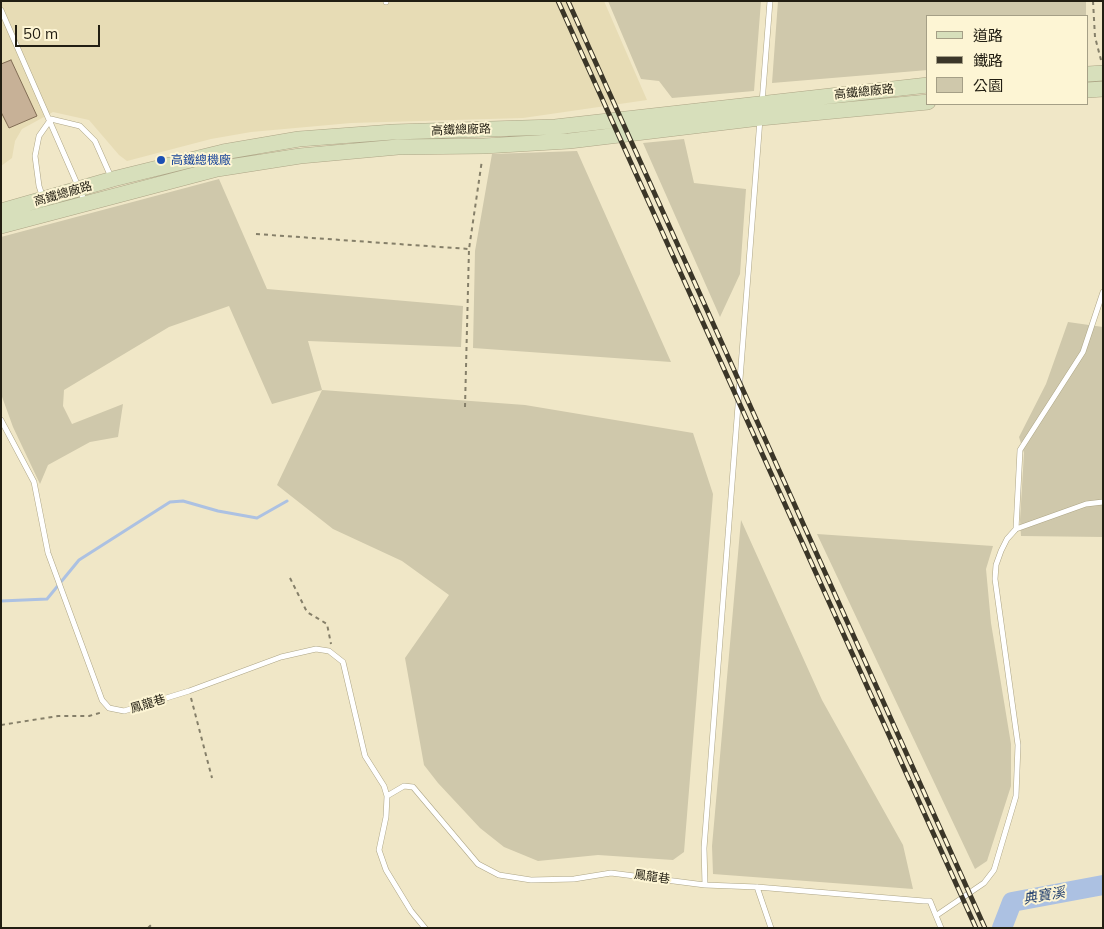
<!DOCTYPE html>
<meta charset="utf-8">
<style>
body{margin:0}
#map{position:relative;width:1104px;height:929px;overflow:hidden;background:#f0e7c7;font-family:Mulish,"Noto Sans TC",sans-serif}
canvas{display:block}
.frame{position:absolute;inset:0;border:2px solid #221e12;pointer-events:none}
.legend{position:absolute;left:926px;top:15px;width:162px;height:90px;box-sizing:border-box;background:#fdf5d4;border:1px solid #a59f86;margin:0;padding:6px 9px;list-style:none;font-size:15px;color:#221e12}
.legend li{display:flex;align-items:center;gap:10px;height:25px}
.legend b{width:25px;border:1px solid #a59f86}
.scale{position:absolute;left:15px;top:25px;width:85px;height:22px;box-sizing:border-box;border:2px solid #221e12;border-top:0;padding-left:6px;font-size:15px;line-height:18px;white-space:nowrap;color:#221e12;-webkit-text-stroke:4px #fdf5d4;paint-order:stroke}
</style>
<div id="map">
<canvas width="1104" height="929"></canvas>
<div class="frame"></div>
<ul class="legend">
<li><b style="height:6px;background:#d7dfbb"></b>道路</li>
<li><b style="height:6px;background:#3b3628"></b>鐵路</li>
<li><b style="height:14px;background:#cfc8ab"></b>公園</li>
</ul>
<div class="scale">50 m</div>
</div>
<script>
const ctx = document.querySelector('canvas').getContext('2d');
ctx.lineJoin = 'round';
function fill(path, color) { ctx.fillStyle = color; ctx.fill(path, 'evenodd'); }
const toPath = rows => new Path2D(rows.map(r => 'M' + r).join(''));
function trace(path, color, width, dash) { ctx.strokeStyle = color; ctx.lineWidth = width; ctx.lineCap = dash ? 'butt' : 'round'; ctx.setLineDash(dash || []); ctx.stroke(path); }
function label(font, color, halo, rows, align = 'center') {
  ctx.font = font + ' Mulish,"Noto Sans TC",sans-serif'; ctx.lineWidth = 4; ctx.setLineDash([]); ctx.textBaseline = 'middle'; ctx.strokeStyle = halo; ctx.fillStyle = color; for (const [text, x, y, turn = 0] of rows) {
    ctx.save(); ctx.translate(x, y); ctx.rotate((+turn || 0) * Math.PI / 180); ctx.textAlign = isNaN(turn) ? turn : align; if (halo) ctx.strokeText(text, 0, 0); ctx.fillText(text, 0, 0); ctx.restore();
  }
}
fill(toPath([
 [1,1,604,1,647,100,523,118,351,123,251,132,211,139,127,161,119,155,89,120,53,112,22,129,15,141,12,158,1,166]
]), '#e7dcb5');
fill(toPath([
 [608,1,761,1,754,91,672,98,659,81,641,79],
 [778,1,1086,1,1086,16,928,16,928,70,772,83],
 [684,139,694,183,746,189,740,274,720,317,643,143],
 [577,151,671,362,473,348,475,251,492,154],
 [219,179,267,289,463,306,461,347,308,341,322,390,525,405,693,433,713,494,684,852,673,860,598,855,538,861,504,847,480,828,438,783,424,765,405,658,449,595,402,561,333,529,277,485,322,390,272,404,229,306,169,327,64,390,63,406,72,424,123,404,118,437,90,442,48,465,40,484,13,427,1,394,1,237],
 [1068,322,1103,327,1103,537,1021,536,1020,520,1024,453,1019,437,1046,384],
 [741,520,822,700,903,845,913,889,713,874,712,846],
 [817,534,993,546,986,569,991,623,1011,744,1011,786,987,861,975,869]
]), '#cfc8ab');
trace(toPath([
 [1,601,47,599,79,560,170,502,183,501,218,511,257,518,287,501]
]), '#acc1e2', 3);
trace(toPath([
 [1002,928,1012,902,1103,885]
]), '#acc1e2', 20);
const building = toPath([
 [11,60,37,116,9,128,1,112,1,64,11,60]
]);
fill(building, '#c7b197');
trace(building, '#826d55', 1);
const lane = toPath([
 [386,1,386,2],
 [1,10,85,202],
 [762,103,770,1],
 [43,198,39,186,35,156,39,136,51,119,80,126,95,141,111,177],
 [1,420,34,482,48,553,102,700,109,708,124,711,189,691,281,657,316,649,329,651,343,662,365,756,384,786,387,796,386,817,379,850,386,870,411,911,425,928],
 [1016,529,1020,450,1083,352,1103,292],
 [387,796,404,786,413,787,478,864,499,875,531,880,574,879,611,873,705,885,757,887,924,901,930,901,941,928],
 [705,885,704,848,760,119],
 [757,887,771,928],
 [937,915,984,883,994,870,1016,796,1018,745,995,579,996,565,1001,551,1007,539,1016,529,1086,504,1103,502]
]);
const secondary = toPath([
 [1088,74,1103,73],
 [1088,90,1103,89],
 [1,211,113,179,223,152,299,139,393,132,555,127,928,85],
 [1,226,217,169,300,156,398,147,484,146,569,141,760,118,928,102]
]);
trace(lane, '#ada586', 6);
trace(secondary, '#ada586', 16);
trace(toPath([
 [1093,1,1095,37,1101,60],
 [256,234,469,249],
 [465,407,469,249,482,160],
 [290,578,307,612,327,624,331,644],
 [191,698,212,778],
 [1,725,58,716,89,716,103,712],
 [148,928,152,924]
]), '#857f69', 2, [4, 4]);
trace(lane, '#fff', 5);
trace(secondary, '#d7dfbb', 15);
const rail = toPath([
 [558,1,976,928],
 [568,1,985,928]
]);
trace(rail, '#3b3628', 5);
trace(rail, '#fdf5d4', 3, [9]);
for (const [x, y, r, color] of [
 [161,160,5,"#1a4fb4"]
]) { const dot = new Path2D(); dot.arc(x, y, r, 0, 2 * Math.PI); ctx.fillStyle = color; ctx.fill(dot); trace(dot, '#fdf5d4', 2); }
label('12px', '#221e12', '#fdf5d4', [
 ["高鐵總廠路",864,92,-6],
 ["高鐵總廠路",461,130,-2],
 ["高鐵總廠路",63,194,-16],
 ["鳳龍巷",148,704,-17],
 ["鳳龍巷",652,877,8]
]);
label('12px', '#164399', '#fdf5d4', [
 ["高鐵總機廠",171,160]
], 'left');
label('italic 14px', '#2c4874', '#fdf5d4', [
 ["典寶溪",1044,896,-10]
]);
</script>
